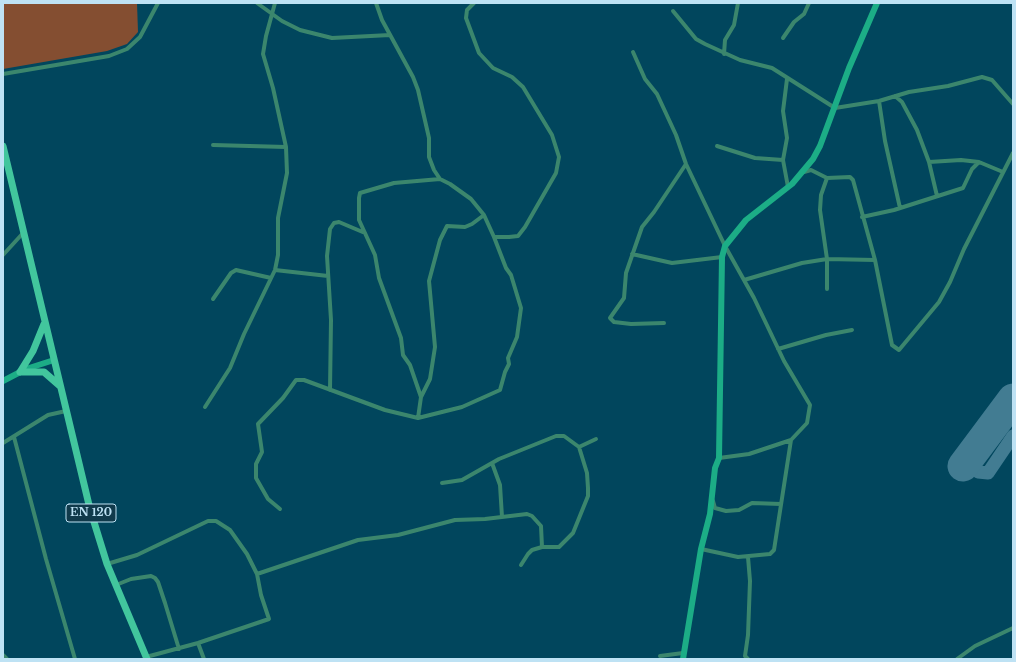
<!DOCTYPE html>
<style>
body{margin:0}
#map{position:relative;width:1016px;height:662px;overflow:hidden;background:#01465d;font-family:"Libre Baskerville",serif}
canvas{display:block}
.frame{position:absolute;inset:0;border:4px solid #bee2f4;pointer-events:none}
</style>
<div id="map">
<canvas width="1016" height="662"></canvas>
<div class="frame"></div>
</div>
<script>
const ctx = document.querySelector('canvas').getContext('2d');
ctx.lineJoin = 'round';
function fill(path, color) { ctx.fillStyle = color; ctx.fill(path, 'evenodd'); }
const toPath = rows => new Path2D(rows.map(r => 'M' + r).join(''));
function trace(path, color, width, dash) { ctx.strokeStyle = color; ctx.lineWidth = width; ctx.lineCap = dash ? 'butt' : 'round'; ctx.setLineDash(dash || []); ctx.stroke(path); }
function label(font, color, halo, rows, align = 'center') {
  ctx.font = font + ' "Libre Baskerville",serif'; ctx.lineWidth = 3.5; ctx.setLineDash([]); ctx.textBaseline = 'middle'; ctx.strokeStyle = halo; ctx.fillStyle = color; for (const [text, x, y, turn = 0] of rows) {
    ctx.save(); ctx.translate(x, y); ctx.rotate((+turn || 0) * Math.PI / 180); ctx.textAlign = isNaN(turn) ? turn : align; if (halo) ctx.strokeText(text, 0, 0); ctx.fillText(text, 0, 0); ctx.restore();
  }
}
fill(toPath([
 [3,3,137,3,138,32,127,44,107,51,3,69]
]), '#844e31');
trace(toPath([
 [967,461,978,472,988,473,1013,436]
]), '#427c92', 13);
trace(toPath([
 [963,466,1013,399]
]), '#427c92', 31);
trace(toPath([
 [257,3,282,21,300,30,332,38,390,35],
 [376,3,382,20,413,77,418,90,429,138,429,157,434,170,440,179,450,184,471,199,484,215,494,237,509,237,518,236,525,227,556,173,559,157,552,135,523,87,512,77,493,68,479,53,466,18,467,10,474,3],
 [673,11,696,39,705,44,740,60,772,68,835,108,879,101,909,92,948,86,982,77,992,80,1013,104],
 [783,38,794,22,804,14,809,3],
 [633,52,645,79,657,94,676,135,686,164,725,246,754,298,784,361,810,405,807,423,791,440,749,454,719,458],
 [724,54,725,40,734,25,738,3],
 [3,74,109,56,127,49,140,37,158,3],
 [787,79,783,111,787,138,783,160,788,187],
 [895,96,902,102,917,130,929,162,937,196],
 [879,101,885,141,900,208],
 [213,145,286,147],
 [717,146,755,158,783,160],
 [929,162,961,160,979,162,1003,172],
 [804,172,811,170,827,178,850,177,853,180,875,260,892,345,899,350,939,302,950,282,964,249,1013,153],
 [862,217,894,210,963,188,972,169,979,162],
 [632,254,672,263,722,257],
 [3,255,24,232],
 [275,270,328,276],
 [744,280,802,263,827,259,875,260],
 [827,289,827,259,820,210,821,195,827,178],
 [213,299,231,273,236,270,271,278],
 [664,323,631,324,614,322,610,318,624,298,626,273,642,227,654,212,686,164],
 [778,349,826,335,852,330],
 [330,390,331,320,327,256,330,229,334,223,339,222,365,233],
 [421,397,410,365,403,355,401,338,379,278,375,255,359,220,359,198,360,193,394,183,440,179],
 [205,407,230,368,244,334,275,270,278,255,278,218,287,173,286,147,273,88,263,54,266,36,275,3],
 [418,418,421,397,430,379,435,347,429,281,440,240,447,226,465,227,472,224,484,215],
 [14,437,46,559,75,659],
 [3,443,48,415,66,411],
 [579,447,596,439],
 [492,463,500,485,502,517],
 [442,483,462,480,499,459,556,436,564,436,579,447,587,473,588,488,588,496,573,533,559,547,542,547,532,550,528,554,521,565],
 [713,501,715,508,726,511,739,510,752,503,781,504],
 [280,509,268,499,256,478,256,464,262,452,258,424,283,398,296,380,304,380,385,410,418,418,462,407,500,390,505,372,509,364,508,358,517,337,521,308,511,275,506,268,494,237],
 [701,549,738,557,770,554,774,550,791,440],
 [107,564,137,555,208,521,216,521,230,530,247,554,257,574,261,595,269,619,198,643,146,657],
 [257,574,358,540,398,535,455,520,485,519,527,514,532,516,541,526,542,547],
 [116,585,131,579,151,576,155,578,158,582,165,603,179,649],
 [198,643,204,659],
 [3,655,7,659],
 [660,656,683,653],
 [748,659,745,656,748,635,750,581,748,557],
 [957,659,975,646,1013,628]
]), '#3b866d', 4);
trace(toPath([
 [3,381,26,369,54,360],
 [683,659,701,549,710,514,715,468,719,458,722,257,725,246,746,220,792,184,813,159,820,146,849,68,877,3]
]), '#1cad86', 6);
trace(toPath([
 [3,146,90,509,107,564,147,659],
 [20,372,33,351,44,324],
 [20,372,44,372,60,386]
]), '#42c69d', 7);
for (const [x, y, w] of [
 [91,513,50]
]) { const box = new Path2D(); box.roundRect(x - w / 2, y - 9, w, 18, 3); ctx.fillStyle = '#103a4b'; ctx.fill(box); trace(box, '#bee2f4', 1); }
label('bold 11px', '#bee2f4', null, [
 ["EN 120",91,513]
]);
</script>
